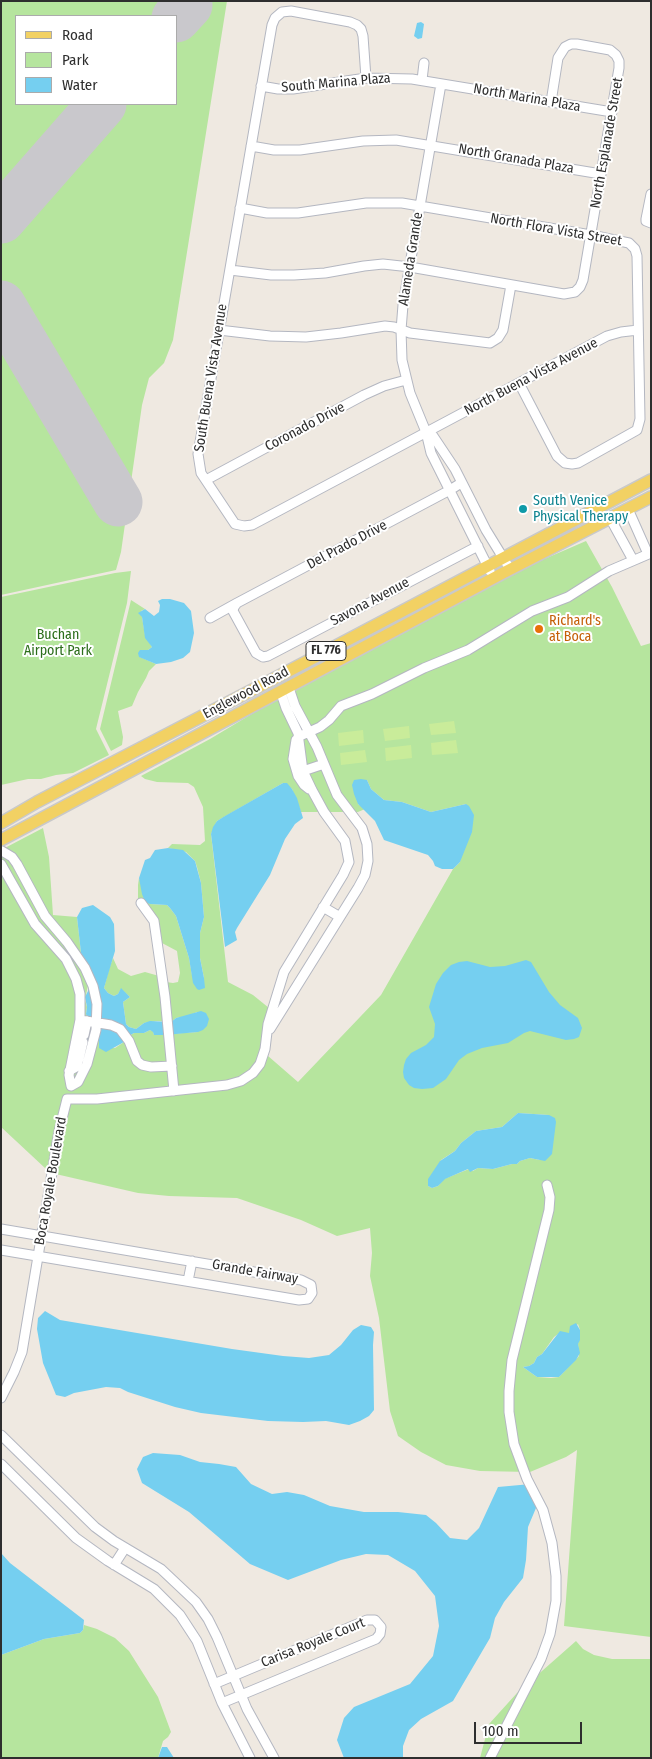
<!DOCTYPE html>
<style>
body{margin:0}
#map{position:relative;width:652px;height:1759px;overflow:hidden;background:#efe9e1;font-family:"Fira Sans Condensed",sans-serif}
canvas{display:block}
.frame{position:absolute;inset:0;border:2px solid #2e2e2e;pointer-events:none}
.legend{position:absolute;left:15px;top:15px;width:162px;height:90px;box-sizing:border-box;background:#fff;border:1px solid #ababab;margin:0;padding:6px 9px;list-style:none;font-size:15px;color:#2e2e2e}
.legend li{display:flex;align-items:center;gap:10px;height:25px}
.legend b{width:25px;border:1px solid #ababab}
.scale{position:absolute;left:474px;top:1722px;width:108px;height:22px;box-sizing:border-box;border:2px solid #2e2e2e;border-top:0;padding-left:6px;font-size:15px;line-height:18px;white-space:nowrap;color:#2e2e2e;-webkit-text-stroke:4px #fff;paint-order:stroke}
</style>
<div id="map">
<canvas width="652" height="1759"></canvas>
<div class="frame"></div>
<ul class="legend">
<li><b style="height:6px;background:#f2d163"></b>Road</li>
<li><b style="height:14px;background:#b6e59e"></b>Park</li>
<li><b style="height:14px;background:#75cff0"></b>Water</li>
</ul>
<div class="scale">100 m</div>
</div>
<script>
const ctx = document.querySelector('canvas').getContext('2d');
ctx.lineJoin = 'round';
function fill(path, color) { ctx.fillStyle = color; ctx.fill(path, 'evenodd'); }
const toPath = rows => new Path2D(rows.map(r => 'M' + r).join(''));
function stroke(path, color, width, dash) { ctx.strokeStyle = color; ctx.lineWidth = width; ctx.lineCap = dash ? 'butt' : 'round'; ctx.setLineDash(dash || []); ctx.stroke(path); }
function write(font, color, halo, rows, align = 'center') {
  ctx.font = font + ' "Fira Sans Condensed",sans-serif'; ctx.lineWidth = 4; ctx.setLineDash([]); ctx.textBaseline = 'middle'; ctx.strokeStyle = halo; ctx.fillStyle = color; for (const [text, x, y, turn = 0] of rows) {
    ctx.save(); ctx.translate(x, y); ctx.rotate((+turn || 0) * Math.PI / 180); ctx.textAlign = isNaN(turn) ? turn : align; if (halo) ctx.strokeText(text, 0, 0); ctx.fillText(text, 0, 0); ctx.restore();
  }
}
const green = toPath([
 [1,1,227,1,173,340,164,363,149,378,142,405,121,552,116,570,1,595],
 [16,16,176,16,176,104,16,104],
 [586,541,612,587,641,646,651,643,651,1637,564,1626,577,1450,566,1457,530,1472,480,1471,446,1465,421,1452,398,1436,390,1411,379,1318,370,1276,372,1253,370,1228,337,1236,301,1220,237,1198,169,1196,138,1193,47,1172,45,1168,1,1127,1,850,43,828,49,857,53,915,77,917,82,962,88,985,85,1000,87,1007,86,1014,94,1020,89,1042,99,1040,100,1048,115,1048,124,1042,125,1038,134,1033,144,1033,150,1030,153,1031,154,1035,198,1032,197,1012,188,1016,176,1018,171,1022,157,1021,144,1023,136,1029,129,1027,126,1024,123,1002,130,997,121,989,118,994,114,996,108,993,104,988,109,969,113,958,118,969,131,976,145,972,159,976,166,982,173,983,178,982,180,973,177,951,162,943,138,901,138,885,139,878,150,904,167,905,170,908,176,916,189,958,192,975,194,980,204,978,200,958,200,933,204,917,201,883,197,867,195,861,186,852,168,848,172,844,200,845,205,841,203,807,194,787,188,783,157,782,145,779,141,776,210,739,285,694,505,576],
 [367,780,371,789,384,800,402,802,431,812,466,804,460,862,453,869,381,995,298,1082,260,1049,264,1022,269,1008,253,995,228,982,211,834,217,821,283,783,292,789,301,812,358,812,365,809,358,804],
 [518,1113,549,1115,540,1160,530,1158,520,1161,517,1164,512,1164,493,1169,478,1168,473,1171,469,1169,444,1179,438,1186,432,1188,428,1186,441,1160,455,1151,461,1143,476,1131,502,1127],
 [578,1324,580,1330,578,1344,579,1356,559,1377,551,1378,537,1377,523,1367,529,1366,534,1363,537,1357,542,1354,554,1337,558,1334,569,1333],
 [131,571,127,603,96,729,109,755,73,773,56,775,41,779,28,779,1,785,1,597,115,573],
 [131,600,145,609,141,611,145,635,152,647,148,650,144,650,140,657,156,664,149,671,146,678,138,692,132,706,118,711,123,737,122,745,111,751,100,729],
 [84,1625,97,1629,115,1638,129,1651,158,1697,171,1732,168,1737,163,1741,158,1758,1,1758,1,1655,44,1639,80,1633,83,1630],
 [576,1641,583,1649,594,1655,612,1659,651,1659,651,1758,480,1758,489,1724,517,1693]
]);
const pitch = toPath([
 [454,721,456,733,431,735,429,724],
 [409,726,410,738,385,741,383,729],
 [363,730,364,743,339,746,338,733],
 [456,740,458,753,432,755,431,743],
 [411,745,412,758,386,761,385,748],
 [365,750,367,762,341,765,340,753]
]);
const water = toPath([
 [421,22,424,24,422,38,418,39,414,36,417,23],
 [162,599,170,599,184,603,191,611,194,633,190,652,183,658,171,662,156,664,139,657,138,653,140,650,148,650,152,647,145,638,142,617,138,613,145,609,154,616,159,612,160,605,158,601],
 [361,779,367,780,371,789,384,800,402,802,431,812,466,804,469,806,474,815,472,832,460,862,453,869,442,869,435,866,433,861,428,855,384,840,375,821,358,804,354,794,352,785,354,780],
 [283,783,287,783,292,789,297,798,303,818,295,824,285,839,270,875,237,928,235,932,237,940,225,947,211,834,213,827,217,821,225,816],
 [168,848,183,850,195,861,201,883,204,917,200,933,200,958,204,978,205,988,199,990,197,989,193,983,189,958,176,916,170,908,167,905,150,904,145,902,142,894,139,878,145,860,150,858,155,850],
 [93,905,110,917,114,924,115,951,104,988,108,993,114,996,118,994,121,988,130,997,123,1002,126,1024,129,1027,136,1029,144,1023,150,1021,171,1022,176,1018,201,1011,206,1013,209,1019,207,1026,203,1030,198,1032,165,1035,154,1035,153,1032,150,1030,144,1033,134,1033,125,1038,124,1042,106,1052,99,1048,99,1041,89,1042,86,1041,87,1037,90,1036,93,1028,86,1014,87,1007,85,997,88,991,88,985,82,962,77,917,82,908],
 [526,960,531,962,549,992,560,1005,578,1018,582,1028,579,1037,574,1039,566,1040,530,1031,524,1033,508,1043,482,1048,467,1054,459,1060,446,1079,433,1088,422,1089,414,1088,409,1085,404,1078,403,1072,404,1065,406,1059,411,1053,426,1045,434,1037,435,1024,429,1007,436,984,443,973,451,965,459,962,467,961,490,967,505,966],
 [518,1113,549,1115,555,1118,556,1122,552,1154,545,1161,530,1158,520,1161,517,1164,512,1164,493,1169,478,1168,470,1172,468,1169,445,1179,438,1186,432,1188,428,1186,428,1179,440,1161,455,1151,461,1143,476,1131,502,1127],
 [45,1311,60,1320,232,1349,283,1356,309,1358,329,1355,341,1345,353,1330,361,1325,371,1327,374,1332,373,1345,374,1410,369,1416,360,1421,349,1425,326,1421,303,1422,268,1421,201,1413,175,1407,128,1392,120,1388,106,1387,74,1393,65,1397,56,1395,43,1363,37,1329,38,1318],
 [576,1323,580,1330,580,1340,578,1344,580,1353,576,1360,559,1377,537,1377,523,1367,529,1366,534,1363,537,1357,542,1354,560,1331,569,1333,570,1326],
 [153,1453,180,1455,200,1462,219,1464,236,1467,251,1484,272,1494,287,1492,304,1495,330,1506,364,1512,398,1512,426,1515,436,1523,450,1538,467,1540,479,1528,498,1487,531,1484,536,1491,536,1508,528,1527,526,1560,523,1578,504,1602,495,1618,490,1638,453,1701,421,1719,409,1730,403,1746,403,1758,344,1758,337,1740,344,1718,354,1707,410,1684,433,1656,439,1626,435,1596,415,1571,388,1555,366,1554,341,1560,288,1580,250,1564,189,1512,142,1483,137,1469,143,1457],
 [1,1553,10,1563,84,1620,83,1630,80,1633,44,1639,1,1655],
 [162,1747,167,1747,174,1758,158,1758]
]);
const runway = toPath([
 [176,18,188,5],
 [1,219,102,104],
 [1,305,118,502]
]);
const minor = toPath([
 [366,78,363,36,361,29,357,25,350,22,291,11,282,12,275,18,272,25,198,454,201,473,235,524,244,526,252,525,607,336,621,332,638,330],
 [422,80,424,63],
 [441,84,403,305,401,330,402,360,410,393,426,432,431,453,490,571],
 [261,86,278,89,293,89,366,78,412,79,612,112],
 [251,146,274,150,300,150,363,141,396,140,601,174],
 [651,194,646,219,646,221,651,223],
 [240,208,267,213,298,213,366,203,402,203,591,235,629,243,635,249,637,256,640,419,637,430,578,463,572,464,565,463,557,456,519,383],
 [230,270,271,275,294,275,325,273,364,266,383,264,410,267,564,294,575,292,580,287,583,280,619,68,619,61,616,55,610,50,577,44,571,44,565,47,558,58,551,102],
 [219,330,270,336,306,337,341,333,385,326,394,327,410,333,490,343,498,338,503,330,511,285],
 [426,432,433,436,455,469,486,530,510,569],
 [206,480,364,395,384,386,406,380],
 [461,483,450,490,237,603,234,607,233,611,256,653,263,657,268,656,478,546],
 [628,509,648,554],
 [610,518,633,560],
 [210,618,237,603],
 [298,737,320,727,329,720,341,706,372,694,424,668,468,650,532,611,568,597,609,571,651,553],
 [296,740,293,759,298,776,304,785,309,789],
 [303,771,324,764],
 [1,864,35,924,66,959,76,979,80,994,80,1020,69,1075,71,1086,78,1082,87,1064,96,1030,97,1004,93,986,85,968,67,942,45,916,17,864,12,857,2,851],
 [141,903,154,921,165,997,174,1091],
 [323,907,340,917],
 [80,1020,111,1025,120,1029,129,1041,137,1061,142,1065,151,1067,172,1066],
 [270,1029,358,888,365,875,368,861,367,844,362,828,337,795,317,747,295,706,289,688],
 [84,1035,87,1021],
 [69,1071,76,1067,79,1059,83,1042],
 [1,1229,301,1280,311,1285,312,1293,308,1299,299,1300,1,1250],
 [188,1281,192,1261],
 [1,1398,14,1372,22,1352,59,1131,67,1099,97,1099,227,1085,241,1081,253,1073,260,1064,265,1049,268,1024,284,972,343,875,349,862,345,841,324,812,312,790,303,771,298,733,286,708,281,693],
 [1,1435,95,1527,114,1541,161,1569,196,1602,208,1619,217,1637,247,1709,274,1758],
 [1,1464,76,1538,108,1561,154,1589,180,1615,197,1641,222,1703,250,1758],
 [114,1565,125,1548],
 [214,1684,367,1620,375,1620,381,1627,380,1634,376,1639,222,1703],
 [490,1758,541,1659,550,1634,556,1601,556,1576,552,1543,543,1510,527,1479,514,1444,509,1412,509,1391,512,1360,549,1210,550,1197,547,1185]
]);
const major = toPath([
 [1,823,37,802,264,684,651,480],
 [1,840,503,573,651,497]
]);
const markers = [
 [523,509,5,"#0f9aa8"],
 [539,629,5,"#e8710a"]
];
const shields = [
 [326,651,40]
];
const shieldNames = [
 ["FL 776",326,651]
];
const streetNames = [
 ["South Marina Plaza",336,83,-5],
 ["North Marina Plaza",527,98,10],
 ["North Esplanade Street",607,143,-80],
 ["North Granada Plaza",516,159,10],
 ["North Flora Vista Street",556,230,10],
 ["Alameda Grande",411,259,-81],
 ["North Buena Vista Avenue",531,377,-28],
 ["South Buena Vista Avenue",211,378,-81],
 ["Coronado Drive",305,427,-28],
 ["Del Prado Drive",347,545,-28],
 ["Savona Avenue",370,602,-28],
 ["Englewood Road",246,693,-28],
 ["Boca Royale Boulevard",51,1181,-80],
 ["Grande Fairway",255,1272,10],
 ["Carisa Royale Court",313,1643,-22]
];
const cultureNames = [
 ["South Venice",533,501],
 ["Physical Therapy",533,517]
];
const foodNames = [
 ["Richard's",549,621],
 ["at Boca",549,637]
];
const parkNames = [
 ["Buchan",58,635],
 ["Airport Park",58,651]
];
fill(green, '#b6e59e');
fill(pitch, '#c9ec9a');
fill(water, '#75cff0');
stroke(runway, '#c9c8cc', 49);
stroke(minor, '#b4b7c1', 11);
stroke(major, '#c9c9c9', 14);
stroke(minor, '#fff', 9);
stroke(major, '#f2d163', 11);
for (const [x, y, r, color] of markers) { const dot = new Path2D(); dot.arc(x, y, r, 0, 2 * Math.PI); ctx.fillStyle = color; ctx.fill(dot); stroke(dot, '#fff', 2); }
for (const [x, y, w] of shields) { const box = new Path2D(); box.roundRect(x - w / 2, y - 9.5, w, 19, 4); ctx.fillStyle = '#fff'; ctx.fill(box); stroke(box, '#2e2e2e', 1); }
write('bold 12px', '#2e2e2e', null, shieldNames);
write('14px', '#2e2e2e', '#fff', streetNames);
write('14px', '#0d838f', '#fff', cultureNames, 'left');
write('14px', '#c56008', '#fff', foodNames, 'left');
write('14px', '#2c6e1b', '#fff', parkNames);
</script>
